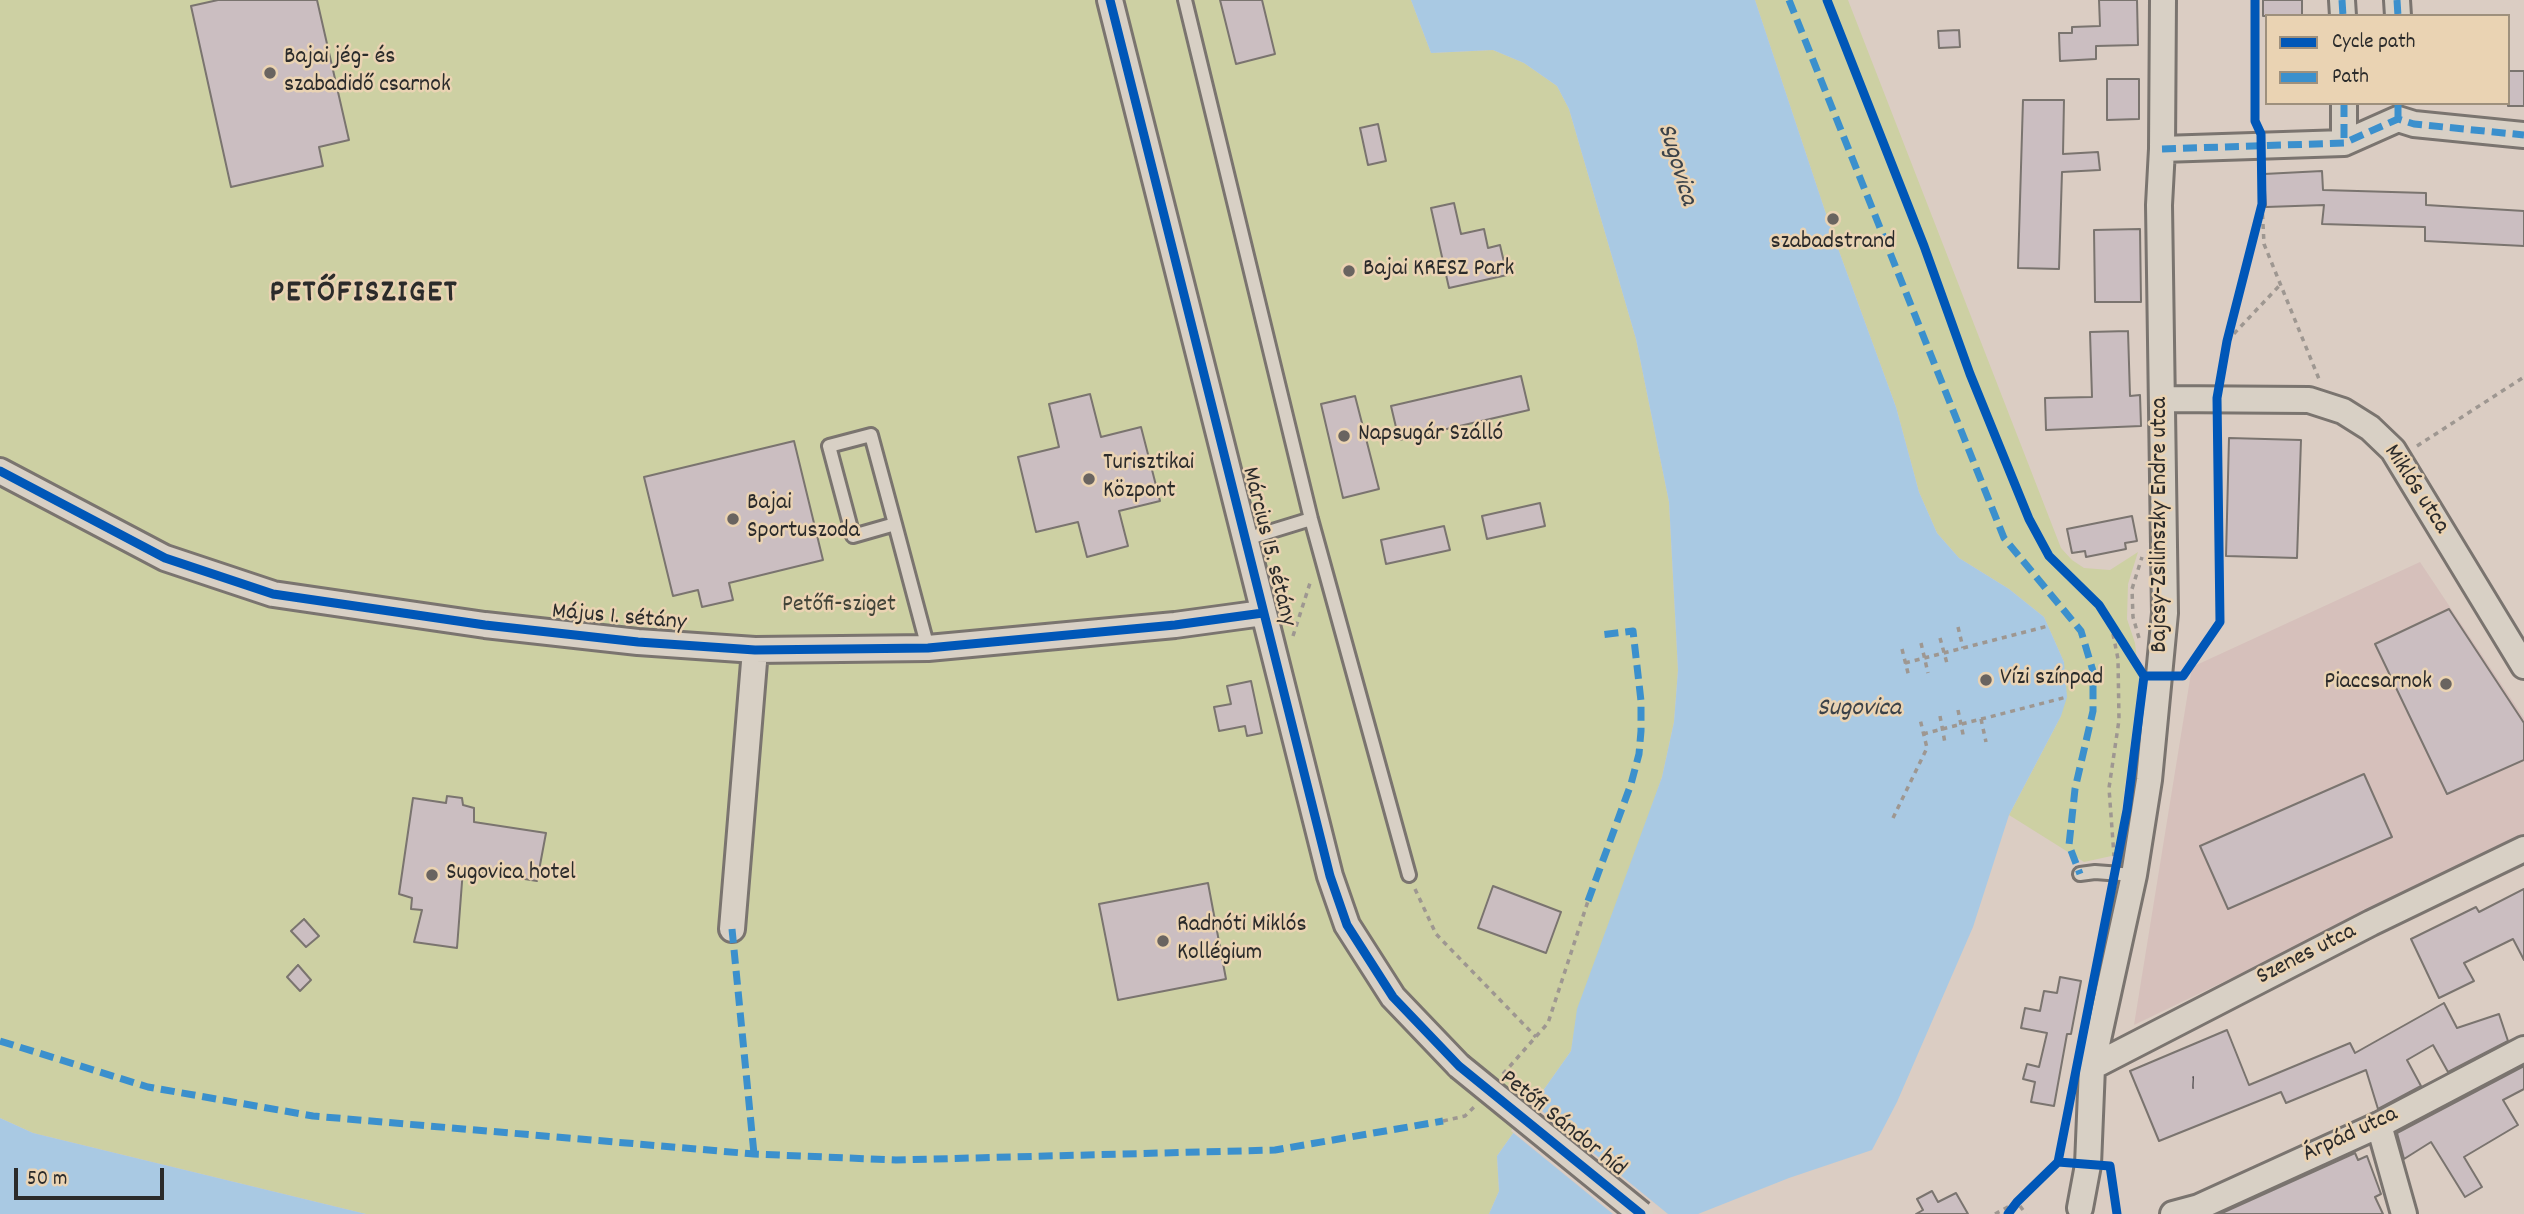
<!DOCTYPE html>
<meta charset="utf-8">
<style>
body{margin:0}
#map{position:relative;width:2524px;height:1214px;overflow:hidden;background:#dbcdc3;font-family:Dekko,sans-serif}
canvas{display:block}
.legend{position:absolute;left:2265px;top:14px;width:245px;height:91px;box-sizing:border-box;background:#ead3b3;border:2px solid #9e907d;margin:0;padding:9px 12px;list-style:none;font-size:21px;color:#2b2b2b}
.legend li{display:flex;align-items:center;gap:14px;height:35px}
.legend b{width:35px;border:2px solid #9e907d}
.scale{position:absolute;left:14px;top:1168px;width:150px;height:32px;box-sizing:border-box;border:4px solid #2b2b2b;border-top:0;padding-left:9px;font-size:21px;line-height:24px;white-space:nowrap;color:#2b2b2b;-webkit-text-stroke:5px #ead3b3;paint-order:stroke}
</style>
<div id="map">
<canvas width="2524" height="1214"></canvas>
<ul class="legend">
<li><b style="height:9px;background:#0057b8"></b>Cycle path</li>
<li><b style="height:9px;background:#3b90cd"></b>Path</li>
</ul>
<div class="scale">50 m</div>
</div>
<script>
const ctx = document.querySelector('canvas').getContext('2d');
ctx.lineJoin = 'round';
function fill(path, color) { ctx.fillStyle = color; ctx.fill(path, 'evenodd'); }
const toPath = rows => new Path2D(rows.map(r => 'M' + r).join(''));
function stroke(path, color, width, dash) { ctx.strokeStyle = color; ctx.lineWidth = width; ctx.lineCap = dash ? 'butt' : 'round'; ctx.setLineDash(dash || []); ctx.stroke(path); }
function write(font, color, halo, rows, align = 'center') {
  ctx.font = font + ' Dekko,sans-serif'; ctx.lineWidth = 5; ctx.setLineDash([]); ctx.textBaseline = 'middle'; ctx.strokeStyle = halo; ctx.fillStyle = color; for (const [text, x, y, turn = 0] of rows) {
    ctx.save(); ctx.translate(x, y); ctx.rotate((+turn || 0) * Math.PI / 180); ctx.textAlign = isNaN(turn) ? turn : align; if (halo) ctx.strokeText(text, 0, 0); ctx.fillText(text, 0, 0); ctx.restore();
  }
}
const built = toPath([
 [2420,562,2524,718,2524,837,2134,1025,2192,667]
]);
const green = toPath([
 [0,0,1411,0,1431,53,1493,50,1524,63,1557,86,1569,109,1636,339,1669,502,1678,670,1674,722,1662,777,1573,1038,1571,1051,1497,1156,1499,1191,1489,1214,366,1214,33,1133,0,1118],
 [1755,0,1848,0,2061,548,2072,560,2084,568,2110,570,2138,552,2128,584,2127,619,2135,643,2139,679,2116,855,2084,862,2009,815,2061,716,2064,662,2044,617,2009,589,1959,558,1937,533,1919,492,1896,407,1832,232]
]);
const water = toPath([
 [1411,0,1755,0,1832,232,1896,407,1919,492,1937,533,1959,558,2009,589,2044,617,2064,662,2067,697,2061,716,2009,815,1973,927,1897,1102,1872,1150,1789,1178,1698,1214,1489,1214,1499,1191,1497,1156,1571,1051,1577,1009,1662,777,1674,722,1678,670,1669,502,1636,339,1569,109,1557,86,1524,63,1493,50,1431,53],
 [0,1118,33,1133,366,1214,0,1214]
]);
const pier = toPath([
 [1531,1102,1668,1214,1613,1214,1511,1131]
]);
const building = toPath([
 [218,0,317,0,349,140,319,147,323,166,231,187,191,6,218,0],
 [1220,0,1262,0,1275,54,1236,64,1220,0],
 [2099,0,2137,0,2138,45,2096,46,2096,59,2060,61,2059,33,2072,33,2072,27,2100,26,2099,0],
 [2263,0,2302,0,2302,16,2263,16,2263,0],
 [1959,30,1960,47,1939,48,1938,31,1959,30],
 [2508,71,2524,71,2524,106,2508,106,2508,71],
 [2107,79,2139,79,2139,119,2107,120,2107,79],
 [2023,100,2064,100,2063,154,2098,152,2100,170,2062,172,2059,269,2018,268,2023,100],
 [1378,124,1386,161,1368,165,1360,128,1378,124],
 [2322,171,2323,190,2426,193,2426,205,2524,211,2524,246,2425,241,2425,227,2322,224,2324,205,2266,207,2264,174,2322,171],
 [1454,203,1461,234,1484,229,1488,248,1500,245,1507,275,1449,288,1431,208,1454,203],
 [2140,229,2141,302,2095,302,2094,230,2140,229],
 [2128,331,2130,396,2140,395,2141,426,2046,430,2045,398,2092,397,2090,332,2128,331],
 [1521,376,1529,410,1399,440,1391,406,1521,376],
 [1090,394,1101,437,1141,427,1160,501,1119,511,1128,546,1087,557,1078,522,1036,532,1018,457,1059,447,1049,404,1090,394],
 [1355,396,1379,489,1343,498,1321,404,1355,396],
 [2229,438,2301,440,2297,558,2226,556,2229,438],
 [794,441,823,560,729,583,733,600,702,607,698,590,673,596,644,477,794,441],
 [1540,503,1545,526,1487,539,1482,516,1540,503],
 [2132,516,2137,541,2125,543,2126,549,2086,557,2085,551,2072,553,2067,529,2132,516],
 [1444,526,1450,550,1386,564,1381,540,1444,526],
 [2449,609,2524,723,2524,760,2447,794,2375,644,2449,609],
 [1251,681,1262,733,1247,736,1245,726,1219,731,1214,707,1231,704,1227,686,1251,681],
 [2364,774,2392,837,2228,909,2200,846,2364,774],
 [447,796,462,798,463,805,474,808,474,822,546,833,537,881,463,869,457,948,414,942,422,910,411,909,412,898,399,894,413,798,446,803,447,796],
 [1208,883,1226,979,1118,1000,1099,904,1208,883],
 [1493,886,1561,912,1546,953,1478,928,1493,886],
 [2524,889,2524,960,2513,939,2464,963,2474,981,2439,998,2411,939,2476,907,2479,912,2524,889],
 [304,919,319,936,306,947,291,931,304,919],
 [298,965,311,980,300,991,287,977,298,965],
 [2060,977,2081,981,2071,1034,2067,1034,2054,1106,2031,1102,2035,1082,2023,1079,2027,1064,2039,1067,2047,1033,2021,1028,2025,1008,2040,1011,2044,991,2057,993,2060,977],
 [2444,1003,2457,1028,2499,1014,2508,1041,2448,1072,2433,1045,2407,1060,2421,1086,2378,1109,2366,1070,2286,1103,2281,1092,2159,1141,2130,1071,2227,1030,2249,1085,2350,1043,2355,1053,2444,1003],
 [2524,1066,2524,1089,2503,1100,2518,1125,2464,1157,2482,1187,2465,1197,2431,1142,2404,1159,2397,1133,2524,1066],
 [2355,1153,2358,1160,2367,1156,2381,1194,2375,1197,2383,1214,2220,1214,2355,1153],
 [1932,1191,1938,1202,1956,1193,1968,1214,1916,1214,1923,1210,1917,1199,1932,1191]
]);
const path = toPath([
 [2262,204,2264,244,2319,379],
 [2227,341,2280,285],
 [2417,446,2524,377],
 [2111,624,2118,659,2119,720,2109,788,2114,856],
 [1958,627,1963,648],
 [1293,636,1311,580],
 [1940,638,1948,667],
 [2139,638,2133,617,2132,589,2142,557],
 [1921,643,1928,673],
 [1902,649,1909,677],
 [1905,663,2048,626],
 [1958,710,1964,739],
 [1940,716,1945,743],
 [1981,719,1986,742],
 [1923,734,2067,697],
 [1893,818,1927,748,1920,719],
 [1415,889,1436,934,1536,1037],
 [1503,1074,1548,1023,1588,901],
 [1443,1121,1465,1116,1475,1106],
 [1995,1214,2017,1202,2026,1214]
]);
const service = toPath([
 [1185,0,1311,519,1409,875],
 [895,524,871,435,829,446,853,536,895,524,928,648],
 [1246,539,1311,519],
 [2080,874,2095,872,2134,875]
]);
const minor = toPath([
 [1110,0,1330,876,1347,925,1393,997,1459,1066],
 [2342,0,2343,16],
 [2397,0,2398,16],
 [2344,103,2344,143],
 [2162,149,2344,143,2398,119,2414,124,2524,135],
 [2163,399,2309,400,2343,411,2370,428,2393,450,2524,666],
 [0,471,165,558,273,594,485,625,638,642,755,650,928,648,1175,625,1263,613],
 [732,929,755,650],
 [2092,1067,2371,923,2524,849],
 [2379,1125,2404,1214],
 [2080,1208,2088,1165,2092,1067,2134,875,2149,780,2165,613,2159,205,2162,149,2163,0],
 [2173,1214,2199,1207,2379,1125,2524,1049]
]);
const minorBridge = toPath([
 [1459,1066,1641,1214]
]);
const quiet = toPath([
 [1789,0,2004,538,2081,631,2093,671,2093,711,2075,789,2069,845,2080,874],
 [2342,0,2343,16],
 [2397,0,2398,16],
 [2344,103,2344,143],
 [2398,103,2398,119],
 [2162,149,2344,143,2398,119,2414,124,2524,135],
 [1588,901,1631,784,1639,754,1641,731,1641,701,1633,631,1600,635],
 [732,929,754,1154],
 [0,1041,148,1087,313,1116,754,1154,896,1160,1275,1150,1443,1121]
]);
const cycleway = toPath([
 [1110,0,1330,876,1347,925,1393,997,1459,1066,1641,1214],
 [1827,0,1924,246,1970,374,2029,519,2049,556,2099,605,2144,676,2127,810,2058,1162,2017,1202,2008,1214],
 [0,471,165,558,273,594,485,625,638,642,755,650,928,648,1175,625,1263,613],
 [2144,676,2183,676,2220,622,2217,398,2227,341,2262,204,2261,134,2255,121,2255,0],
 [2058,1162,2110,1166,2117,1214]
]);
const markers = [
 [270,73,7,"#696460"],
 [1833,219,7,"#696460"],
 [1349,271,7,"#696460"],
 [1344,436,7,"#696460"],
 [1089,479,7,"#696460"],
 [733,519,7,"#696460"],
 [1986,680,7,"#696460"],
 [2446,684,7,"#696460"],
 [432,875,7,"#696460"],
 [1163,941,7,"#696460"]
];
const numberNames = [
 ["1",2193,1086]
];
const poiNames = [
 ["Bajai jég- és",284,59],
 ["szabadidő csarnok",284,87],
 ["szabadstrand",1833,244,"center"],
 ["Bajai KRESZ Park",1363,271],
 ["Napsugár Szálló",1358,436],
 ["Turisztikai",1103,465],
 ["Központ",1103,493],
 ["Bajai",747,505],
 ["Sportuszoda",747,533],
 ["Vízi színpad",2000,680],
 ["Piaccsarnok",2432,684,"right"],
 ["Sugovica hotel",446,875],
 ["Radnóti Miklós",1177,927],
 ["Kollégium",1177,955]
];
const streetNames = [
 ["Miklós utca",2415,490,57],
 ["Bajcsy-Zsilinszky Endre utca",2162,525,-90],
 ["Március 15. sétány",1267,547,76],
 ["Május 1. sétány",619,619,5],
 ["Szenes utca",2307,956,-27],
 ["Petőfi Sándor híd",1562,1125,39],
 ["Árpád utca",2351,1136,-25]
];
const parkNames = [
 ["Petőfi-sziget",839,607]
];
const waterNames = [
 ["Sugovica",1675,165,73],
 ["Sugovica",1859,710]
];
const districtNames = [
 ["PETŐFISZIGET",364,296]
];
fill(built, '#d6c0bb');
fill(green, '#cdd0a3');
fill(water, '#a9c9e3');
fill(pier, '#dbcdc3');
fill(building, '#cbbec1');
stroke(building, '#7a746f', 2);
stroke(service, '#7a746f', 18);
stroke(minor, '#7a746f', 30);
stroke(path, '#9e9791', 3.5, [5, 5]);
stroke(service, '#d8d0c5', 12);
stroke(minor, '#d8d0c5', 24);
stroke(minorBridge, '#7a746f', 30, []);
stroke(minorBridge, '#d8d0c5', 24);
stroke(quiet, '#3b90cd', 7, [14, 7]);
stroke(cycleway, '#0057b8', 9);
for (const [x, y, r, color] of markers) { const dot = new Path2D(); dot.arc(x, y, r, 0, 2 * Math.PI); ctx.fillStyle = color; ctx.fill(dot); stroke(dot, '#ead3b3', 2.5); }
write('21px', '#545051', null, numberNames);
write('24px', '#2b2b2b', '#ead3b3', poiNames, 'left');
write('24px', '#2b2b2b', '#ead3b3', streetNames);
write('24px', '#424439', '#ead3b3', parkNames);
write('italic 26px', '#3b4249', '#ead3b3', waterNames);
ctx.letterSpacing = '2px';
write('bold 32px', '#2b2b2b', '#ead3b3', districtNames);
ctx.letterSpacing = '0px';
</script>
